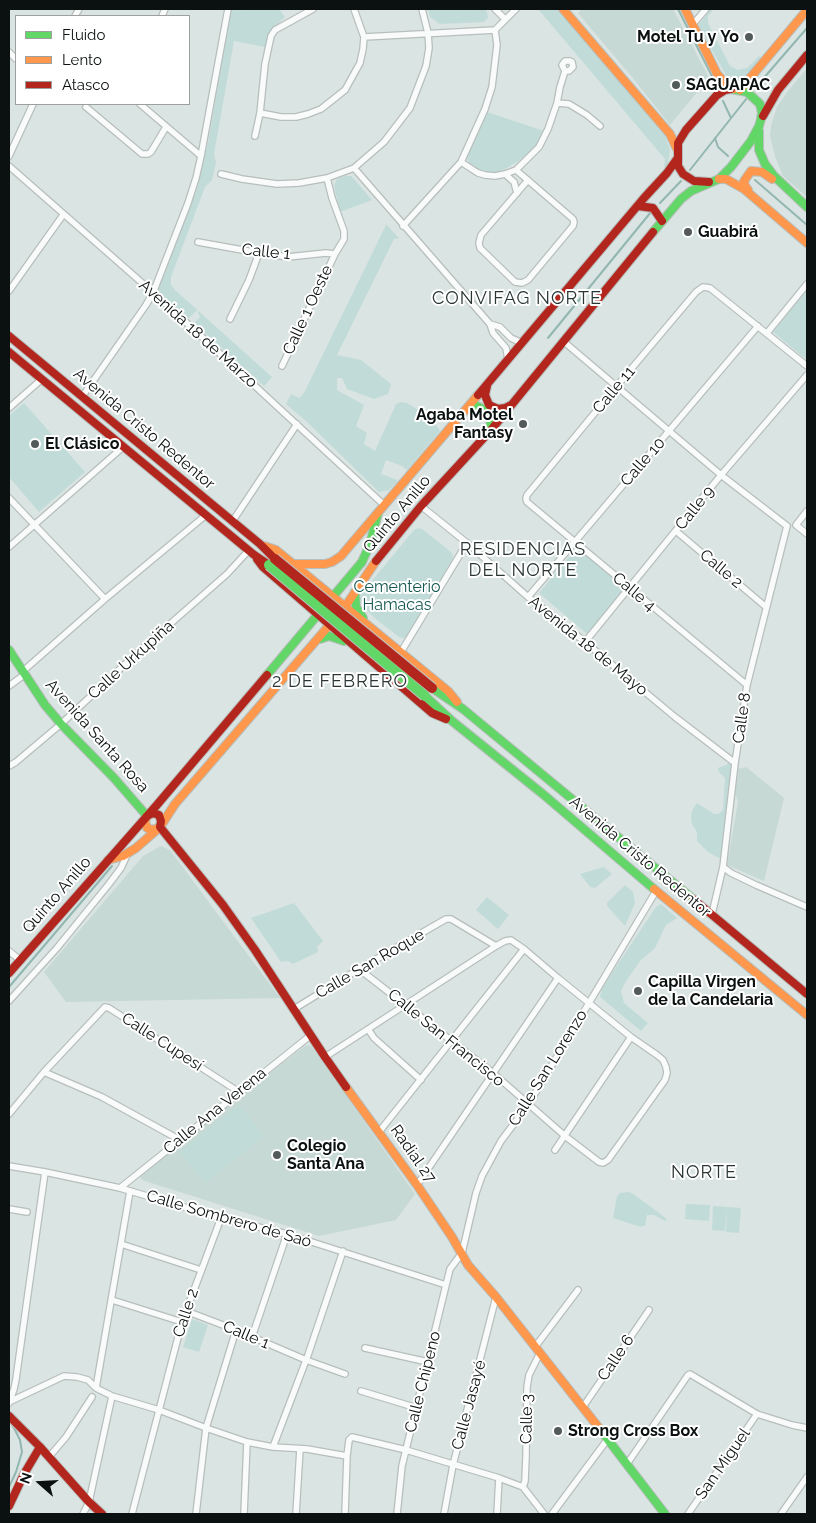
<!DOCTYPE html>
<meta charset="utf-8">
<style>
body{margin:0}
#map{position:relative;width:816px;height:1523px;overflow:hidden;background:#dae4e2;font-family:Raleway,sans-serif}
canvas{display:block}
.frame{position:absolute;inset:0;border:10px solid #0b1110;pointer-events:none}
.legend{position:absolute;left:15px;top:15px;width:175px;height:90px;box-sizing:border-box;background:#fff;border:1px solid #9da09f;margin:0;padding:6px 9px;list-style:none;font-size:15px;color:#0b1110}
.legend li{display:flex;align-items:center;gap:10px;height:25px}
.legend b{width:25px;border:1px solid #9da09f}
.north{position:absolute;left:15px;top:1458px;width:50px;height:50px;-webkit-text-stroke:4px #fff;paint-order:stroke;rotate:289deg;font-size:14px;font-weight:700;line-height:20px;text-align:center;color:#0b1110}
.north::after{content:'';display:block;margin:auto;width:18px;height:22px;background:#0b1110;clip-path:polygon(50% 0,100% 100%,50% 72%,0 100%)}
</style>
<div id="map">
<canvas width="816" height="1523"></canvas>
<div class="frame"></div>
<ul class="legend">
<li><b style="height:6px;background:#63d668"></b>Fluido</li>
<li><b style="height:6px;background:#ff974d"></b>Lento</li>
<li><b style="height:6px;background:#b3261e"></b>Atasco</li>
</ul>
<div class="north">N</div>
</div>
<script>
const ctx = document.querySelector('canvas').getContext('2d');
ctx.lineJoin = 'round';
function fill(path, color) { ctx.fillStyle = color; ctx.fill(path, 'evenodd'); }
const toPath = rows => new Path2D(rows.map(r => 'M' + r).join(''));
function stroke(path, color, width, dash) { ctx.strokeStyle = color; ctx.lineWidth = width; ctx.lineCap = dash ? 'butt' : 'round'; ctx.setLineDash(dash || []); ctx.stroke(path); }
function write(font, color, halo, rows, align = 'center') {
  ctx.font = font + ' Raleway,sans-serif'; ctx.lineWidth = 4; ctx.setLineDash([]); ctx.textBaseline = 'middle'; ctx.strokeStyle = halo; ctx.fillStyle = color; for (const [text, x, y, turn = 0] of rows) {
    ctx.save(); ctx.translate(x, y); ctx.rotate((+turn || 0) * Math.PI / 180); ctx.textAlign = isNaN(turn) ? turn : align; if (halo) ctx.strokeText(text, 0, 0); ctx.fillText(text, 0, 0); ctx.restore();
  }
}
const built = toPath([
 [582,9,673,9,709,78,670,125,632,77,578,13],
 [807,68,807,197,783,176,775,156,770,136,771,126,777,107,788,91],
 [746,767,784,798,764,881,727,865,738,802,735,792,738,769],
 [161,846,170,850,280,998,66,1002,44,972,143,856],
 [306,1045,311,1046,415,1194,396,1220,319,1236,142,1180,140,1177,142,1173]
]);
const green = toPath([
 [231,9,239,9,239,11,243,9,279,9,285,17,271,30,265,47,234,41,214,154,216,162,212,180,205,187,171,277,171,285,175,290,272,377,264,386,194,323,200,317,197,310,188,319,157,290,197,189,208,143],
 [428,9,485,9,487,12,488,18,484,22,440,24,430,17],
 [538,9,558,9,665,136,670,149,668,163,666,168,664,167,665,159],
 [711,9,714,9,708,16,708,23,730,66,738,70,747,68,759,56,761,58,745,77,739,80,728,79,700,28,699,24],
 [487,112,544,131,539,142,530,152,517,162,498,173,478,171,469,163,467,158,468,151,476,138],
 [345,176,351,176,354,179,372,200,340,212,334,186,337,179],
 [384,222,399,238,394,239,337,355,361,360,391,384,388,394,374,399,347,389,342,378,337,378,337,390,364,405,356,426,367,433,364,444,375,451,396,404,401,402,407,403,432,418,440,431,407,470,402,466,386,460,381,474,397,480,397,482,389,490,379,492,306,421,286,404,291,394,299,398,304,393,386,225],
 [807,290,807,360,773,332],
 [24,403,85,472,39,512,9,477,9,416],
 [418,528,422,529,446,548,452,553,453,558,407,637,403,638,399,637,377,620,363,607,360,599,361,594,414,530],
 [578,546,624,585,622,593,587,634,539,593],
 [729,762,733,768,722,857,719,858,708,852,697,841,697,832,692,824,691,818,692,811,697,803,714,814,719,814,723,810,725,778,719,772,718,768,726,765],
 [604,867,612,874,595,888,590,887,580,874],
 [625,885,633,892,635,903,625,926,607,906,607,903],
 [487,897,509,915,498,929,476,910],
 [294,903,323,941,317,947,318,952,293,964,288,961,281,962,251,918],
 [661,904,677,918,666,925,655,948,640,961,625,983,621,991,624,1003,648,1023,641,1031,600,997,602,988,656,907],
 [239,1105,264,1136,205,1183,180,1152],
 [628,1192,632,1193,667,1219,665,1221,654,1215,647,1215,645,1226,642,1226,641,1227,613,1218,617,1196,620,1193],
 [686,1204,710,1205,709,1221,685,1219],
 [713,1206,727,1207,725,1231,712,1230],
 [727,1207,741,1208,739,1233,726,1232],
 [192,1319,208,1325,199,1352,183,1347]
]);
const stream = toPath([
 [678,9,715,82],
 [756,87,807,28],
 [723,101,731,118],
 [715,138,718,147,728,156],
 [690,170,747,98],
 [755,180,807,225],
 [660,203,681,181],
 [548,338,651,212],
 [9,987,112,866],
 [9,1487,16,1472,22,1452,20,1440,11,1422]
]);
const street = toPath([
 [495,9,505,19],
 [75,16,79,9],
 [162,16,165,9],
 [693,24,706,9],
 [364,37,495,30,516,9],
 [9,52,16,59],
 [557,103,569,104,587,115,600,126],
 [140,104,201,156],
 [86,107,142,154,148,154,151,152,166,127],
 [260,113,281,117,296,117,308,114,321,109,345,90,360,63,363,49,364,37,354,9],
 [255,136,260,113,265,64,271,36,275,30,313,9],
 [9,156,33,104],
 [461,162,478,173,485,175,495,176,505,174,516,170,539,147,548,129,557,103,560,87,565,71,562,65,565,61,570,61,572,62,573,67,569,71,565,71],
 [9,166,165,303,384,505],
 [354,168,490,324,493,333,506,348,508,359],
 [516,170,573,219,574,222,573,226,528,280,522,283,515,282,480,248,479,243,481,235,528,180],
 [221,174,242,179,277,184,299,183,327,178,354,168,384,142,410,108,426,66,429,48,428,33,422,9],
 [505,174,514,182,517,193],
 [403,226,461,162,485,109,492,87,497,45,495,30],
 [198,242,259,253,288,257,326,253,335,254],
 [9,291,63,215],
 [230,319,249,280,259,253],
 [490,324,500,327,511,338,522,343],
 [767,333,807,284],
 [563,341,721,475,787,526],
 [282,366,335,254,344,239,344,231,332,198,327,178],
 [82,397,146,305,153,293,188,203,196,178,201,156,228,9],
 [9,408,42,379],
 [9,498,105,599],
 [421,506,467,543,528,597,585,642,675,717,735,763],
 [232,522,297,424],
 [796,525,807,511],
 [796,525,807,534],
 [676,531,766,607],
 [9,547,123,447],
 [528,597,758,326],
 [585,642,721,475,807,375],
 [401,652,467,543],
 [22,672,105,599,206,515],
 [747,685,527,502,526,499,527,495,616,387,696,292,703,287,710,288,807,366],
 [9,686,24,675],
 [9,766,16,762,61,724,137,653,227,574,249,550],
 [723,867,731,873,756,885,807,907],
 [712,914,723,867,735,763,747,685,787,526],
 [9,951,20,960],
 [9,1001,57,948,109,884,121,868,128,853],
 [294,1009,359,969,446,919,451,919,496,946,505,941,511,940,524,949,558,978,631,1037,657,1055,663,1060,666,1067,667,1073,665,1080,608,1160,603,1163,599,1162,565,1136,493,1073,359,969],
 [368,1029,374,1038,421,1080],
 [325,1057,496,946],
 [44,1072,102,1097,180,1140],
 [9,1114,44,1072,105,1007,109,1008,239,1092],
 [379,1132,524,949],
 [555,1150,631,1037],
 [9,1166,45,1172,120,1188,221,1218,287,1234,446,1285],
 [417,1185,558,978],
 [120,1188,311,1035],
 [9,1209,27,1212],
 [121,1244,201,1270],
 [112,1300,182,1322],
 [186,1311,236,1330,306,1360,345,1374],
 [252,1337,287,1234],
 [535,1347,578,1290],
 [365,1348,428,1362],
 [96,1388,130,1191],
 [361,1391,417,1408],
 [9,1402,64,1376,77,1377,88,1380,96,1388,112,1396,159,1410,206,1428,247,1442,273,1447,307,1449,347,1456],
 [9,1403,14,1389,16,1379,45,1172],
 [583,1407,649,1310],
 [273,1447,308,1355,343,1251],
 [49,1457,66,1437,92,1397],
 [627,1464,688,1375,690,1374,757,1414,792,1425,807,1428],
 [523,1487,525,1481,526,1457,527,1387,529,1375,540,1353],
 [83,1514,89,1502,112,1396],
 [132,1514,182,1322,221,1218],
 [196,1514,206,1428,236,1330],
 [244,1514,247,1442],
 [296,1514,300,1449],
 [345,1514,347,1456,349,1440,352,1437,406,1450,499,1478,523,1487,544,1514],
 [397,1514,402,1466,446,1285,450,1269,462,1253,476,1193,482,1176,501,1141,528,1105,656,891],
 [444,1514,453,1465,496,1297],
 [497,1514,499,1478],
 [552,1514,607,1440],
 [688,1514,757,1414],
 [781,1514,807,1477]
]);
const fast = toPath([
 [759,131,759,150,765,164,774,176,807,207],
 [653,232,681,199,691,191,719,179,731,167,751,141,759,126,761,119,762,113,760,104,747,92,731,89],
 [468,409,477,406,487,411,490,416,491,430],
 [355,592,356,607,363,618],
 [320,639,329,636,344,641],
 [9,650,45,705,61,724,114,778,147,816],
 [267,675,362,562,370,544,378,513],
 [432,688,463,709,693,899],
 [425,696,452,721,544,795,654,889],
 [599,1428,665,1514]
]);
const slow = toPath([
 [563,9,670,134,677,149],
 [685,9,717,74,725,83,734,89],
 [740,90,807,10],
 [719,179,726,179,744,189,807,243],
 [748,190,745,186,744,181,751,171,762,172,772,179],
 [264,546,276,550,448,691,457,702],
 [293,564,325,564,332,562,341,556,478,395],
 [147,816,145,822,147,828,153,830,158,828],
 [108,860,123,856,136,848,160,827,175,804,345,607,376,561],
 [654,889,807,1015],
 [346,1087,417,1185,452,1237,468,1265,496,1297,599,1428]
]);
const jam = toPath([
 [763,116,778,90,807,55],
 [709,182,694,181,683,174,678,166,678,143,686,130,717,95,725,90,731,89],
 [638,206,653,208,662,221],
 [9,336,260,544,275,559],
 [9,352,253,554,269,565],
 [487,386,485,395,489,405,498,409,505,408,511,405],
 [478,395,644,198,667,173,677,159],
 [257,559,263,567,432,713,446,719],
 [376,561,421,506,491,430,653,232],
 [147,816,153,813,159,815,161,821,160,827,223,905,255,950,325,1057,346,1087],
 [693,899,807,994],
 [9,973,156,806,267,675],
 [9,1416,40,1447,89,1502,102,1514],
 [9,1506,24,1474,40,1447]
]);
const fastBridge = toPath([
 [269,565,425,696]
]);
const jamBridge = toPath([
 [275,559,432,688]
]);
const markers = [
 [749,37,5,"#535b5a"],
 [676,85,5,"#535b5a"],
 [688,232,5,"#535b5a"],
 [523,424,5,"#535b5a"],
 [35,444,5,"#535b5a"],
 [638,991,5,"#535b5a"],
 [277,1155,5,"#535b5a"],
 [558,1431,5,"#535b5a"]
];
const poiNames = [
 ["Motel Tu y Yo",739,37,"right"],
 ["SAGUAPAC",686,85],
 ["Guabirá",698,232],
 ["Agaba Motel",513,415,"right"],
 ["Fantasy",513,433,"right"],
 ["El Clásico",45,444],
 ["Capilla Virgen",648,982],
 ["de la Candelaria",648,1000],
 ["Colegio",287,1146],
 ["Santa Ana",287,1164],
 ["Strong Cross Box",568,1431]
];
const streetNames = [
 ["Calle 1",266,252,6],
 ["Calle 1 Oeste",308,310,-65],
 ["Avenida 18 de Marzo",198,334,42],
 ["Calle 11",614,390,-50],
 ["Avenida Cristo Redentor",144,429,40],
 ["Calle 10",643,462,-49],
 ["Calle 9",695,508,-51],
 ["Quinto Anillo",397,514,-50],
 ["Calle 2",721,569,40],
 ["Calle 4",634,592,40],
 ["Avenida 18 de Mayo",588,646,39],
 ["Calle Urkupiña",131,660,-42],
 ["Calle 8",742,718,-82],
 ["Avenida Santa Rosa",97,736,48],
 ["Avenida Cristo Redentor",640,857,40],
 ["Quinto Anillo",57,895,-49],
 ["Calle San Roque",370,964,-30],
 ["Calle San Francisco",446,1038,39],
 ["Calle Cupesí",162,1042,33],
 ["Calle San Lorenzo",548,1068,-58],
 ["Calle Ana Verena",215,1111,-39],
 ["Radial 27",413,1154,55],
 ["Calle Sombrero de Saó",229,1219,16],
 ["Calle 2",186,1313,-72],
 ["Calle 1",246,1335,23],
 ["Calle 6",616,1358,-56],
 ["Calle Chipeno",423,1382,-76],
 ["Calle Jasayé",469,1405,-75],
 ["Calle 3",527,1419,-89],
 ["San Miguel",723,1464,-55]
];
const parkNames = [
 ["Cementerio",397,587],
 ["Hamacas",397,605]
];
const neighbourhoodNames = [
 ["CONVIFAG NORTE",517,299],
 ["RESIDENCIAS",523,550],
 ["DEL NORTE",523,571],
 ["2 DE FEBRERO",340,682],
 ["NORTE",704,1173]
];
fill(built, '#c6d9d5');
fill(green, '#c1dcd8');
stroke(stream, '#92b6b0', 2);
stroke(street, '#b7bebc', 8);
stroke(fast, '#b7bebc', 10);
stroke(slow, '#b7bebc', 10);
stroke(jam, '#b7bebc', 10);
stroke(street, '#f9fbfb', 5.5);
stroke(fast, '#63d668', 8);
stroke(slow, '#ff974d', 8);
stroke(jam, '#b3261e', 8);
stroke(fastBridge, '#bcc1c0', 12, []);
stroke(jamBridge, '#bcc1c0', 12, []);
stroke(fastBridge, '#63d668', 10);
stroke(jamBridge, '#b3261e', 10);
for (const [x, y, r, color] of markers) { const dot = new Path2D(); dot.arc(x, y, r, 0, 2 * Math.PI); ctx.fillStyle = color; ctx.fill(dot); stroke(dot, '#fff', 2); }
write('bold 16px', '#0b1110', '#fff', poiNames, 'left');
write('16px', '#0b1110', '#fff', streetNames);
write('16px', '#165851', '#fff', parkNames);
ctx.letterSpacing = '1px';
write('18px', '#293634', '#fff', neighbourhoodNames);
ctx.letterSpacing = '0px';
</script>
